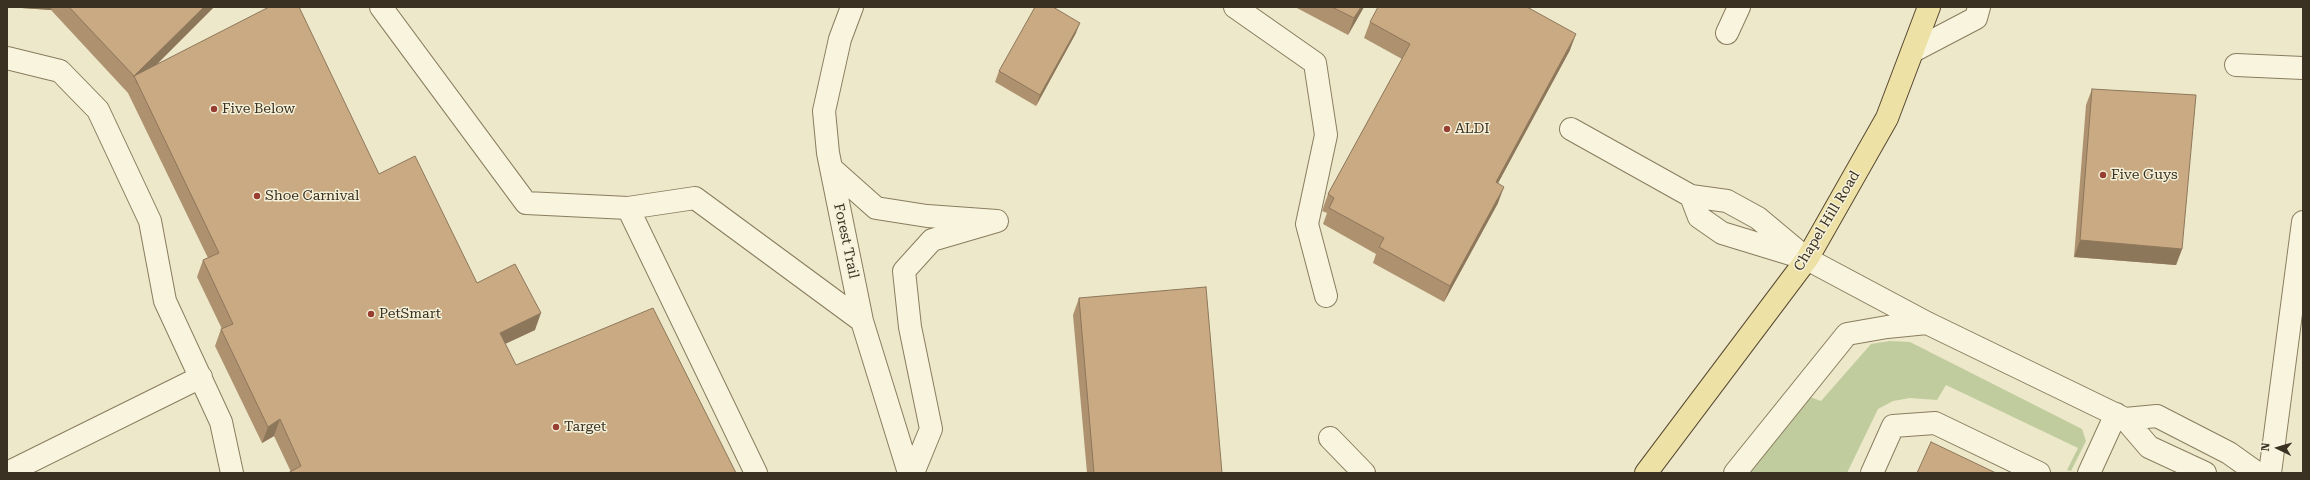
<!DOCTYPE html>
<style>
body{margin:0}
#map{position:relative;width:2310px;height:480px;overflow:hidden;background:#ede8ca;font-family:"Roboto Serif",serif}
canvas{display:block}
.frame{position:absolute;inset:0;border:8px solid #3b3122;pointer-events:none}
.north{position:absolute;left:2258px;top:428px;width:40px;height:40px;-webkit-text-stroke:3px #f5f1d9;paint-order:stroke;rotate:275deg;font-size:11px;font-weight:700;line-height:16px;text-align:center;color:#3b3122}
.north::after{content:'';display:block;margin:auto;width:14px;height:18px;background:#3b3122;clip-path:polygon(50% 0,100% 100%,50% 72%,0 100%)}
</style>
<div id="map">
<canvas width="2310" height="480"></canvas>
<div class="frame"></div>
<div class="north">N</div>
</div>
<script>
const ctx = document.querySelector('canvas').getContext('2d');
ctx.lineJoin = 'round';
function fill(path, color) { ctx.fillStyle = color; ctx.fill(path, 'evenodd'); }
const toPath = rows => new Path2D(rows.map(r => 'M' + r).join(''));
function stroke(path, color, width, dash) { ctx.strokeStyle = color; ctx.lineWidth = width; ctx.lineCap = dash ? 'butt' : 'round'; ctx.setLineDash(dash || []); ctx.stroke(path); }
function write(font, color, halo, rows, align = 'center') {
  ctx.font = font + ' "Roboto Serif",serif'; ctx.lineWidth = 3; ctx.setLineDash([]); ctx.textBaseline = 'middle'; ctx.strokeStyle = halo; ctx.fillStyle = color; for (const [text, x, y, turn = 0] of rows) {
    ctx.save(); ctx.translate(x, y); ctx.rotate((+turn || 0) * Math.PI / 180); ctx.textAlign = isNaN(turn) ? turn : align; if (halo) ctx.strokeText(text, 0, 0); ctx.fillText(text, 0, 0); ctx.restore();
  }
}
const green = toPath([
 [1890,341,1910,342,2082,429,2086,441,2071,471,2067,470,2078,448,1946,385,1937,400,1910,398,1893,401,1878,409,1847,473,1747,473,1810,397,1821,401,1871,344]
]);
const minor = toPath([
 [381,7,526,203,628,208,695,198,862,321],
 [852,7,840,39,824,111,828,153,862,321,909,473],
 [1235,7,1315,63,1326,135,1307,224,1326,296],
 [1727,33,1739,7],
 [1913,51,1976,18,1979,7],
 [7,58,60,71,98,110,150,221,165,301,221,422,232,473],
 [2236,65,2303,68],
 [1571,129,1691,196],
 [831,168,876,208,927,216,997,221,932,240,904,271,910,327,931,429,913,473],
 [628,208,756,473],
 [1807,259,1722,233,1699,217,1691,196,1727,201,1758,218,1807,259,1927,323,2125,419,2149,447,2205,473],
 [2125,419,2157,416,2229,453,2257,473],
 [1330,438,1364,473],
 [7,473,201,377],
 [1735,473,1847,334,1887,327,1927,323],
 [1872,473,1893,426,1935,423,2039,473],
 [2089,473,2116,414],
 [2270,473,2303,222]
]);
const major = toPath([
 [1646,473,1807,259,1887,118,1929,7]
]);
const wall = toPath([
 [7,7,214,7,156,65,379,174,477,283,535,330,505,344,516,365,291,472,274,436,262,443,215,346,221,329,222,329,197,277,203,260,208,258,128,93,51,10],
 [1295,7,1364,7,1348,35],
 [1370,22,1570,50,1498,183,1498,203,1444,302,1373,263,1376,254,1323,224,1327,213,1322,211,1328,194,1402,59,1364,38],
 [1076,33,1036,106,995,82,999,71],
 [2092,89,2182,249,2176,265,2074,257,2086,105],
 [1079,298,1222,473,1087,473,1073,315]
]);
const shadedWall = toPath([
 [7,7,52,7,51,10],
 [204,7,214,7,137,84,134,76],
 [1361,7,1364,7,1348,35,1354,18],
 [1080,23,1076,33,1036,106,1040,95],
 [1576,34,1570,50,1490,198,1496,182],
 [1504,187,1498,203,1444,302,1450,286],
 [2080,240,2182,249,2176,265,2074,257],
 [541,313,535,330,494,349,500,333],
 [280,419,274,436,262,443,268,427]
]);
const building = toPath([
 [69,7,204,7,134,76,269,7,299,7,379,174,415,156,477,283,515,264,541,313,500,333,516,365,653,308,736,473,288,473,301,466,280,419,268,427,221,329,233,324,203,260,219,253,134,76,69,7],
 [1035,7,1053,7,1080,23,1040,95,999,71,1035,7],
 [1332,7,1361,7,1354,18,1332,7],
 [1378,7,1527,7,1576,34,1496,182,1504,187,1450,286,1379,247,1384,238,1329,208,1334,198,1328,194,1410,44,1370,22,1378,7],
 [2092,89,2196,95,2182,249,2080,240,2092,89],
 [1206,287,1222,473,1094,473,1079,298,1206,287],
 [1931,442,1996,473,1917,473,1931,442]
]);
const markers = [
 [214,109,4,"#973e31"],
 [1447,129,4,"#973e31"],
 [2103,175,4,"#973e31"],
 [257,196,4,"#973e31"],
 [371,314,4,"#973e31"],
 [556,427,4,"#973e31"]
];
const poiNames = [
 ["Five Below",222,109],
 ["ALDI",1455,129],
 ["Five Guys",2111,175],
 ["Shoe Carnival",265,196],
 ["PetSmart",379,314],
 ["Target",564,427]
];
const streetNames = [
 ["Chapel Hill Road",1827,221,-59],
 ["Forest Trail",846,241,78]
];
fill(green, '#c0cc9e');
stroke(minor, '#8a7c5f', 24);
stroke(major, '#584932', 24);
stroke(minor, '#f8f4dd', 22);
stroke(major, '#eee1a5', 22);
fill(wall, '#ae9270');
fill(shadedWall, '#8d775b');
fill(building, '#caaa82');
stroke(building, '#8d775b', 1);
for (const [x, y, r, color] of markers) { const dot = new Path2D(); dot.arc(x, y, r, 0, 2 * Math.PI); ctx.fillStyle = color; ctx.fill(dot); stroke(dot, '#f5f1d9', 1.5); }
write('14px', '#3b3122', '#f5f1d9', poiNames, 'left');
write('14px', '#3b3122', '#f5f1d9', streetNames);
</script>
